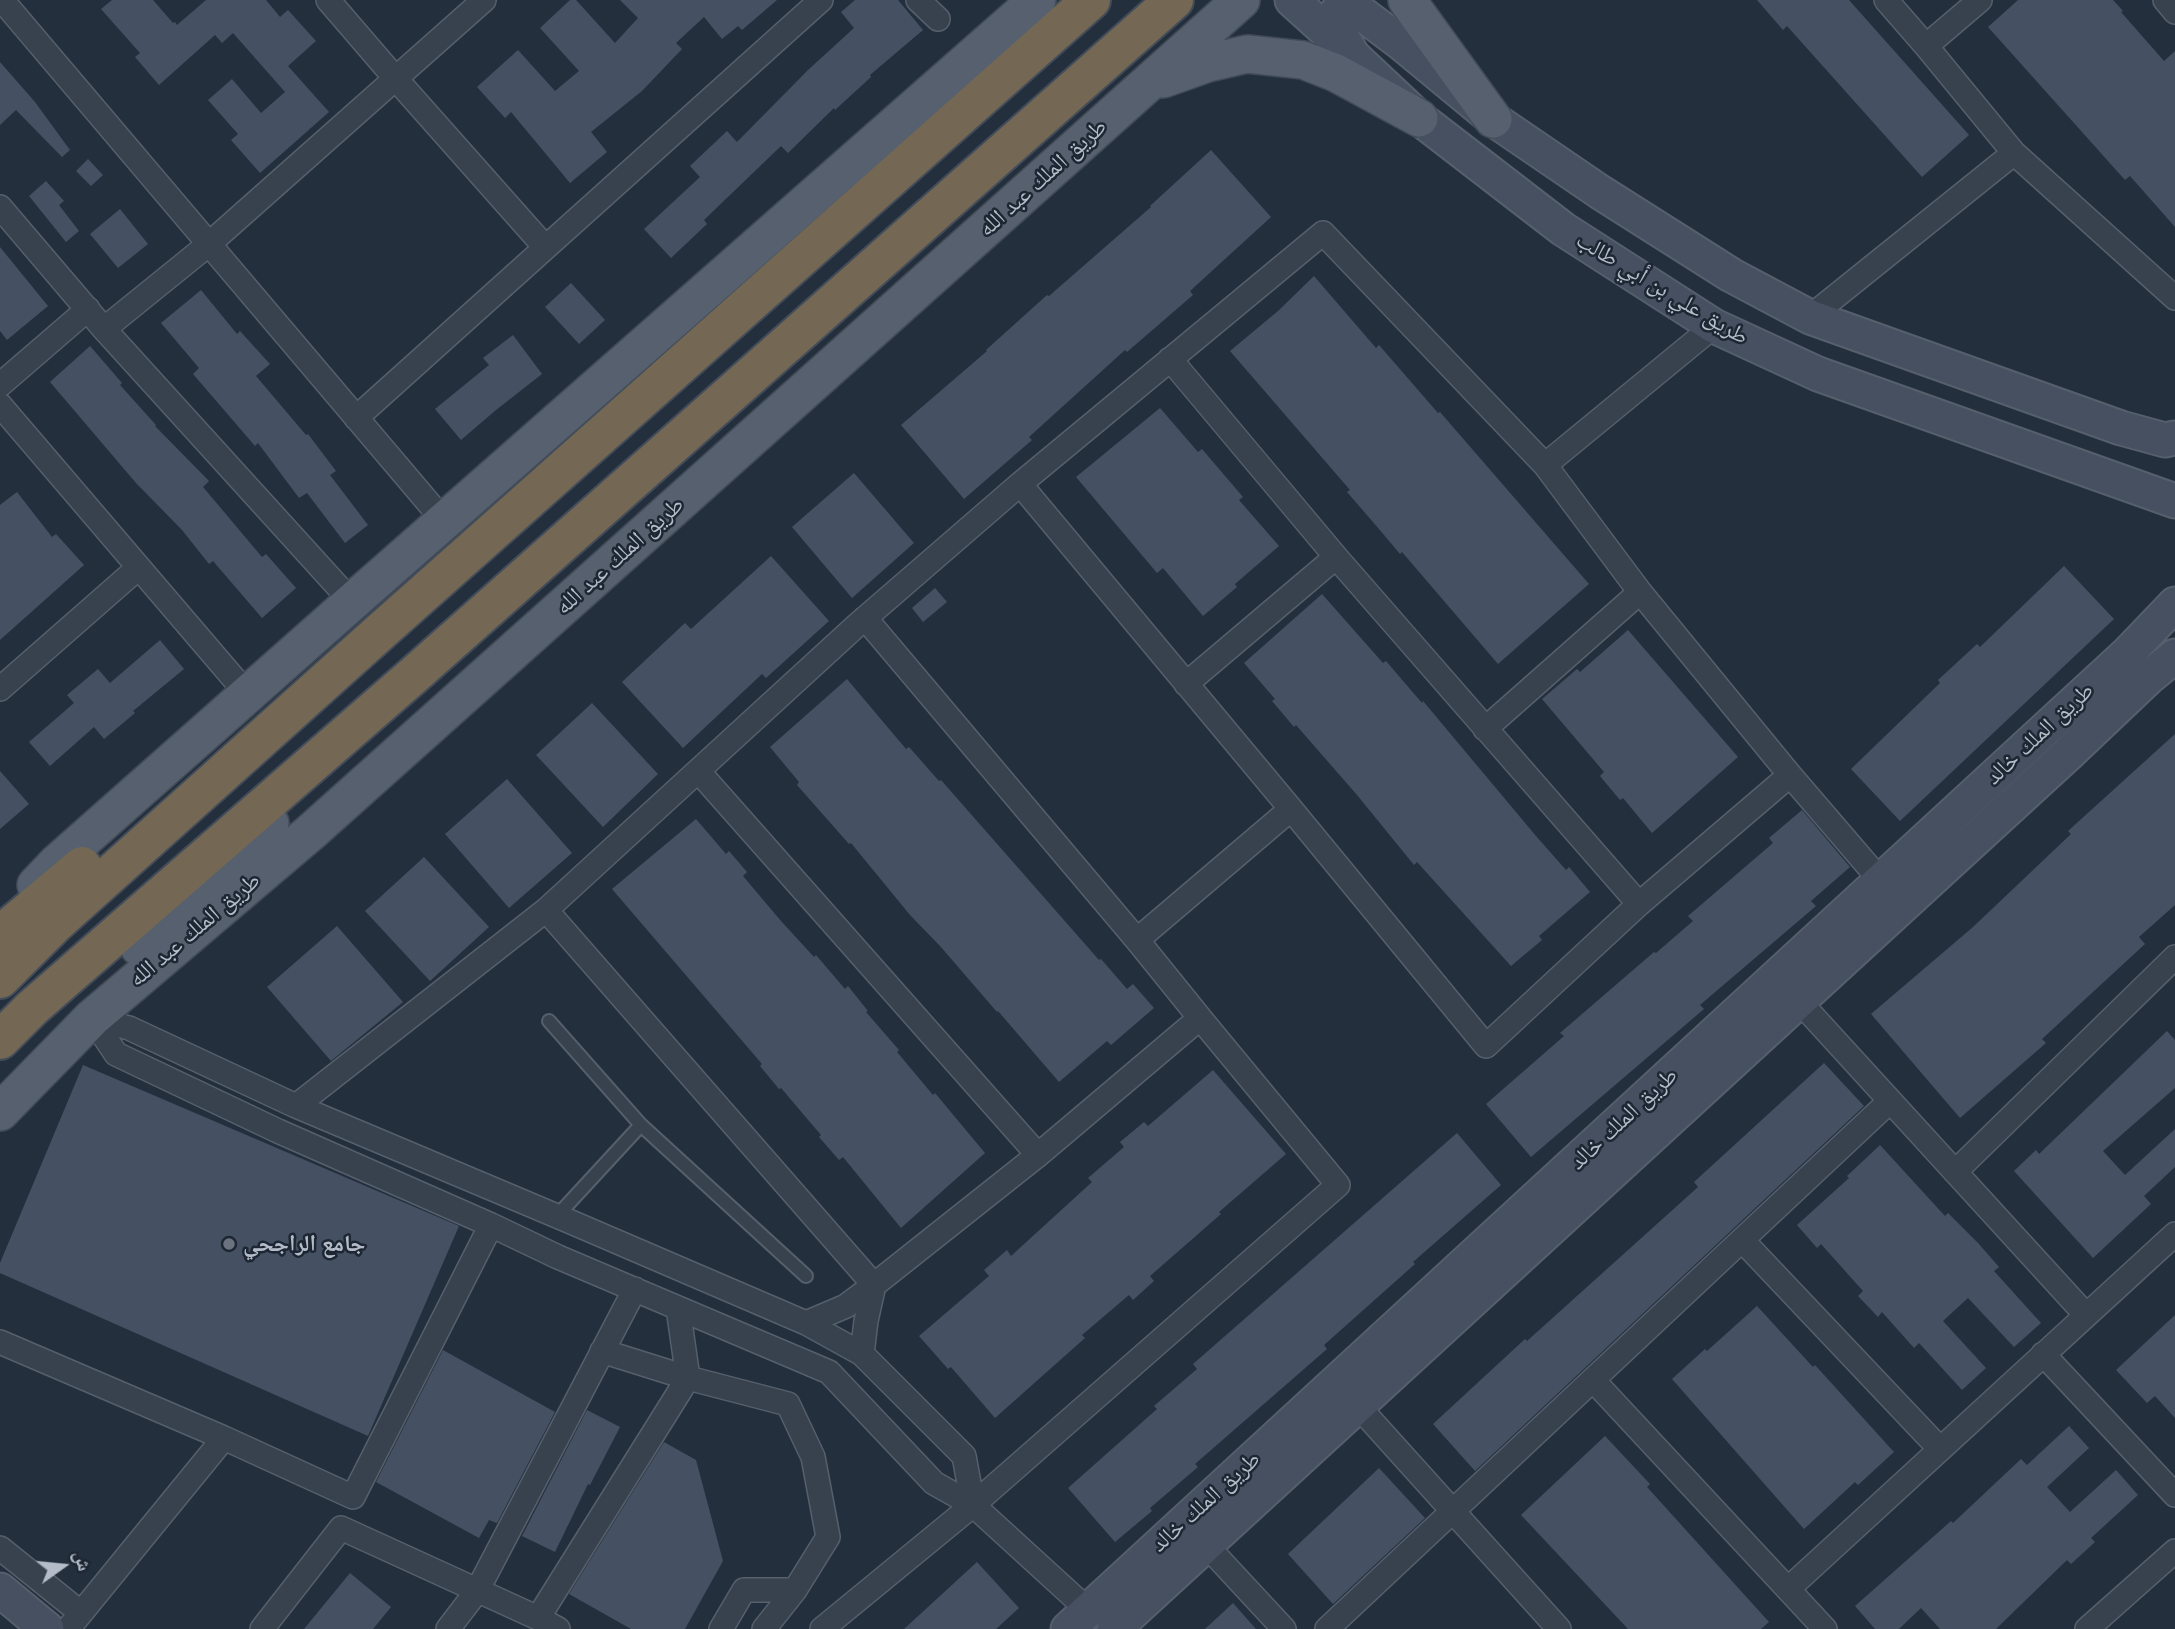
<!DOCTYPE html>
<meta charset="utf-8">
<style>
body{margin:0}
#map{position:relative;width:2175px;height:1629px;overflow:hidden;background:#242f3e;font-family:"Noto Sans","Noto Naskh Arabic",sans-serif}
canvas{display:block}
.north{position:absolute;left:28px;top:1531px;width:70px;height:70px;-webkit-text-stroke:5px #1d2633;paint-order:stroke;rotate:75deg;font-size:19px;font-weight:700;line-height:28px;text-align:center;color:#b4bcc9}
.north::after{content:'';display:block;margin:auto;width:24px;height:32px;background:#b4bcc9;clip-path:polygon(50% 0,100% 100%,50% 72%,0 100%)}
</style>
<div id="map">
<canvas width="2175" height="1629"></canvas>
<div class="north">ش</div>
</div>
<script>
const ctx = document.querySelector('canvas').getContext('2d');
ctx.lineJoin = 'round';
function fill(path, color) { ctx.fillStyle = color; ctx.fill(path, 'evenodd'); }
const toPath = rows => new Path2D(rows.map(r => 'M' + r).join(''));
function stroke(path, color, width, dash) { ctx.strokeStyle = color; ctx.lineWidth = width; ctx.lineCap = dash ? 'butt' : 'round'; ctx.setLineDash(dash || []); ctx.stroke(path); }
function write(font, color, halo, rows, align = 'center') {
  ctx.font = font + ' "Noto Sans","Noto Naskh Arabic",sans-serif'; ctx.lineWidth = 5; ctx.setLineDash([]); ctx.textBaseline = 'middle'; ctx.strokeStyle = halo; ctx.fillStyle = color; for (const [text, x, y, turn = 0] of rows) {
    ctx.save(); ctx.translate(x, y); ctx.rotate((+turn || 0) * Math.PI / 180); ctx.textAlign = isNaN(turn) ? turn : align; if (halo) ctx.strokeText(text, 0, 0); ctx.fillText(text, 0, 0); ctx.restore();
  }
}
const building = toPath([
 [112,0,153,0,173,23,175,22,177,25,206,0,266,0,280,17,288,10,316,41,288,66,329,112,260,173,231,140,238,134,208,100,232,79,261,113,285,92,233,33,222,43,215,35,159,85,135,57,140,53,101,9],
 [570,0,576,0,615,43,638,18,620,0,777,0,742,30,738,26,722,39,704,17,676,43,682,49,642,91,591,132,607,152,570,183,511,112,505,118,477,87,518,50,555,91,579,71,540,28],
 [855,0,898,0,923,30,870,75,871,77,835,110,834,108,788,153,781,146,704,220,707,224,671,258,644,229,700,177,690,166,727,131,737,142,808,70,854,28,841,12],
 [1757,0,1849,0,1969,135,1922,177,1787,26,1783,30],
 [2018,0,2113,0,2123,11,2121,12,2164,61,2175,51,2175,227,2130,176,2125,180,1988,27],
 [0,62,35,102,70,150,62,157,16,110,0,125],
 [1211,150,1271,217,1190,291,1193,295,1127,352,1125,350,1029,437,1032,440,964,499,901,425,987,351,986,350,1047,295,1049,296,1151,207,1150,206],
 [88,159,103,175,91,186,76,171],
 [46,181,64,201,59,205,79,231,66,242,29,196],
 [120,209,148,244,118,268,90,234],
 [0,247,48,306,7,340,0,331],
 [1314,276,1376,348,1379,345,1438,413,1440,412,1589,584,1498,664,1402,552,1400,554,1379,529,1347,492,1350,490,1230,351,1278,311],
 [571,283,605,320,579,344,545,307],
 [201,290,237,334,240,331,270,364,256,376,306,435,308,434,336,471,330,475,368,525,345,543,307,493,299,498,258,443,255,446,193,374,199,368,161,323],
 [513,335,542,374,496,410,461,440,435,409,489,365,483,358],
 [90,346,122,383,120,385,156,425,155,426,209,481,203,487,262,557,266,554,296,588,262,618,213,561,209,564,182,530,136,483,50,382],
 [1160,408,1198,452,1202,449,1243,497,1239,500,1279,546,1235,584,1237,587,1203,616,1163,568,1157,573,1076,477],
 [854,473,914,543,852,598,792,527],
 [17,492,52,537,56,534,84,565,0,640,0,505],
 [771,556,829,621,766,678,762,674,683,748,622,682,685,623,691,629],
 [2064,566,2114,619,1900,821,1851,769,1940,683,1938,680,1977,644,1980,647],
 [935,588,947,602,923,622,912,608],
 [1322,594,1383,663,1386,661,1422,703,1423,701,1536,836,1566,870,1569,867,1590,892,1539,936,1542,940,1511,966,1417,862,1414,865,1357,795,1296,725,1294,727,1272,701,1275,699,1244,663],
 [1628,630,1738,757,1652,833,1623,798,1620,800,1600,776,1604,772,1542,699,1577,669,1580,672],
 [160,640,184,669,133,711,135,713,104,739,94,727,50,766,29,742,74,703,67,695,98,669,110,683],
 [847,679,906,749,909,747,939,781,941,780,1099,960,1101,959,1127,989,1133,984,1154,1008,1111,1045,1107,1041,1059,1082,998,1011,997,1012,940,946,910,915,851,843,849,844,797,785,799,782,770,747],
 [592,703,658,774,603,827,536,755],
 [2175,734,2175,905,2139,937,2145,944,2042,1039,2046,1043,1960,1118,1871,1014,1973,927,2071,834,2068,831],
 [0,771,29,804,0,829],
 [507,779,572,853,509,908,445,834],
 [1802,810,1850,867,1811,901,1816,906,1700,1005,1704,1009,1531,1157,1486,1104,1564,1036,1560,1033,1654,952,1656,953,1693,921,1688,916,1773,843,1769,838],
 [696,819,726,854,729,851,747,872,743,876,781,921,814,957,816,955,845,989,848,986,868,1011,866,1012,899,1050,897,1052,933,1095,935,1093,985,1153,901,1228,843,1157,839,1160,819,1137,821,1135,781,1088,779,1089,760,1066,762,1064,612,889],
 [424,857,489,927,430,981,365,911],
 [337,926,403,1002,331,1061,267,987],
 [2167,1031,2175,1040,2175,1088,2103,1151,2125,1175,2175,1129,2175,1167,2144,1196,2151,1204,2093,1258,2014,1171,2036,1150,2039,1154],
 [1824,1063,1864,1106,1475,1471,1433,1424,1525,1339,1527,1341,1698,1187,1694,1182],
 [83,1065,459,1226,368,1436,0,1273,0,1263],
 [1213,1070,1286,1154,1219,1212,1221,1214,1150,1276,1154,1281,1133,1300,1129,1295,1082,1335,1085,1338,995,1418,951,1367,948,1369,919,1336,989,1276,984,1270,1007,1250,1011,1256,1092,1182,1088,1178,1124,1147,1120,1142,1144,1122,1148,1126],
 [1457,1133,1501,1185,1413,1262,1415,1264,1324,1345,1327,1349,1195,1464,1198,1467,1150,1508,1152,1511,1115,1542,1068,1488,1157,1409,1154,1406,1197,1369,1193,1364],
 [1880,1145,1945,1216,1948,1213,1978,1243,1999,1267,1994,1271,2041,1323,2014,1347,1968,1298,1943,1321,1986,1368,1962,1390,1919,1343,1914,1348,1882,1312,1878,1317,1858,1296,1863,1291,1821,1244,1817,1248,1797,1225,1849,1178,1847,1176],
 [1757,1306,1813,1367,1815,1365,1894,1452,1858,1485,1855,1482,1804,1529,1672,1379,1705,1349,1707,1351],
 [2175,1315,2175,1418,2155,1396,2147,1403,2116,1370],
 [443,1350,555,1412,497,1523,489,1520,479,1538,376,1482],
 [587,1410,620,1427,590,1485,588,1484,555,1552,522,1536],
 [2069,1426,2089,1448,2047,1487,2070,1512,2116,1470,2138,1495,2091,1538,2095,1542,2071,1564,2067,1560,1996,1629,1940,1629,1921,1608,1899,1629,1875,1629,1855,1606,1951,1521,1953,1523,2021,1459,2027,1465],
 [1605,1436,1650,1484,1647,1487,1769,1622,1761,1629,1628,1629,1521,1515],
 [664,1442,696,1460,723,1561,685,1629,631,1629,569,1594],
 [1379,1468,1425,1518,1333,1604,1288,1554],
 [977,1562,1019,1608,996,1629,904,1629],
 [350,1573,391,1607,373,1629,304,1629],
 [1233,1603,1256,1629,1205,1629]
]);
const service = toPath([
 [549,1021,641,1125,806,1276],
 [557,1216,641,1125]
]);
const minor = toPath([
 [2,0,444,521],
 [328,0,396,79,545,247],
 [918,0,938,19],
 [1886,0,1926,46,2014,153,2175,298],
 [2165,0,2175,12],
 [1926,46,1980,0],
 [0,207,104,329,352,602],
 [1323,233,1545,465,1640,592,1790,775,1639,904,1486,1046,1291,809,1020,484,1323,233],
 [1810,317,2014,153],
 [104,329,209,244,484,0],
 [1170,359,1336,557,1639,904],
 [0,385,88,309],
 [0,405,248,695],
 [356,418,821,0],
 [1545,465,1714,326],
 [1186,684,1336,557],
 [0,689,138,568],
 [1485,729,1640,592],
 [699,772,1038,1155],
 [1790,775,1881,881],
 [546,910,874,1285,1038,1155,1200,1018,1137,940,865,618],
 [1137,940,1291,809],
 [1799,1001,2086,1315],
 [92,1018,116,1054,278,1131,491,1225,558,1257,829,1372,934,1483,973,1505,1088,1610],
 [92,1018,129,1028,296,1106,571,1222,806,1323,862,1354,964,1456,973,1505],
 [296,1106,546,910,856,626,1020,484],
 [1955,1172,2175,957],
 [1742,1240,1940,1449],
 [806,1323,846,1306,874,1285],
 [0,1342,224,1438,353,1497,491,1225],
 [602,1351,688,1378,788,1404,813,1457,828,1537,795,1590,764,1629],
 [862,1354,866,1321,874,1285],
 [2043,1354,2175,1495],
 [1593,1380,1825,1629],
 [1358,1406,1559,1629],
 [1206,1545,1284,1629],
 [0,1548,81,1613],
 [1788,1589,2175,1234],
 [538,1618,688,1378,678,1308],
 [68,1629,224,1438],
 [262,1629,341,1528,538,1618,558,1629],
 [448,1629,477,1591,635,1289],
 [721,1629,744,1590,795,1590],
 [822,1629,973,1505,1338,1185,1200,1018],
 [1327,1629,1890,1101],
 [2087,1629,2175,1551]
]);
const secondary = toPath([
 [1292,0,1345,48],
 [2175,438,2165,440,2121,428,1810,317,1731,275,1600,192,1493,119,1401,43,1349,4,1337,12,1334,24,1353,56,1419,118,1563,229,1714,326,1818,374,2175,501],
 [0,1590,47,1629],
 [1068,1629,2128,653,2175,604],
 [1114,1629,2069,753,2148,678,2175,656]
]);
const primary = toPath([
 [1407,0,1493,119],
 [1163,79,1208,63,1247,54,1303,60,1336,73,1419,118],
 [36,885,57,863,352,602,1037,0],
 [139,947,270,823],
 [0,1112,92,1018,311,832,1241,0]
]);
const motorway = toPath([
 [0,935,82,866],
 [0,979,55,924,380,632,1091,0],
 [0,1040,32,1008,415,674,1174,0]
]);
const markers = [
 [229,1244,7,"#6b7280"]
];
const streetNames = [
 ["طريق الملك عبد الله",1043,178,-42],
 ["طريق علي بن أبي طالب",1662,289,31],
 ["طريق الملك عبد الله",620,556,-42],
 ["طريق الملك خالد",2040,734,-43],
 ["طريق الملك عبد الله",195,930,-40],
 ["طريق الملك خالد",1624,1119,-43],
 ["طريق الملك خالد",1206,1502,-42]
];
const poiNames = [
 ["جامع الراجحي",243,1244]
];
fill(building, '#455162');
stroke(service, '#565f6c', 16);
stroke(minor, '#565f6c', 26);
stroke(secondary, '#565f6c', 37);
stroke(primary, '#414a57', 40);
stroke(motorway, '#434c59', 42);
stroke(service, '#38414e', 12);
stroke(minor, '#38414e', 23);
stroke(secondary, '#465061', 33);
stroke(primary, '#56606e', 37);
stroke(motorway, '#746855', 38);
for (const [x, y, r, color] of markers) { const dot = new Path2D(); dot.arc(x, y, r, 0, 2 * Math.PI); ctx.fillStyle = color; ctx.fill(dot); stroke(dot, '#1d2633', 2.5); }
write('23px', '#b4bcc9', '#1d2633', streetNames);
write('bold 23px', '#b4bcc9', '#1d2633', poiNames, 'left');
</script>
